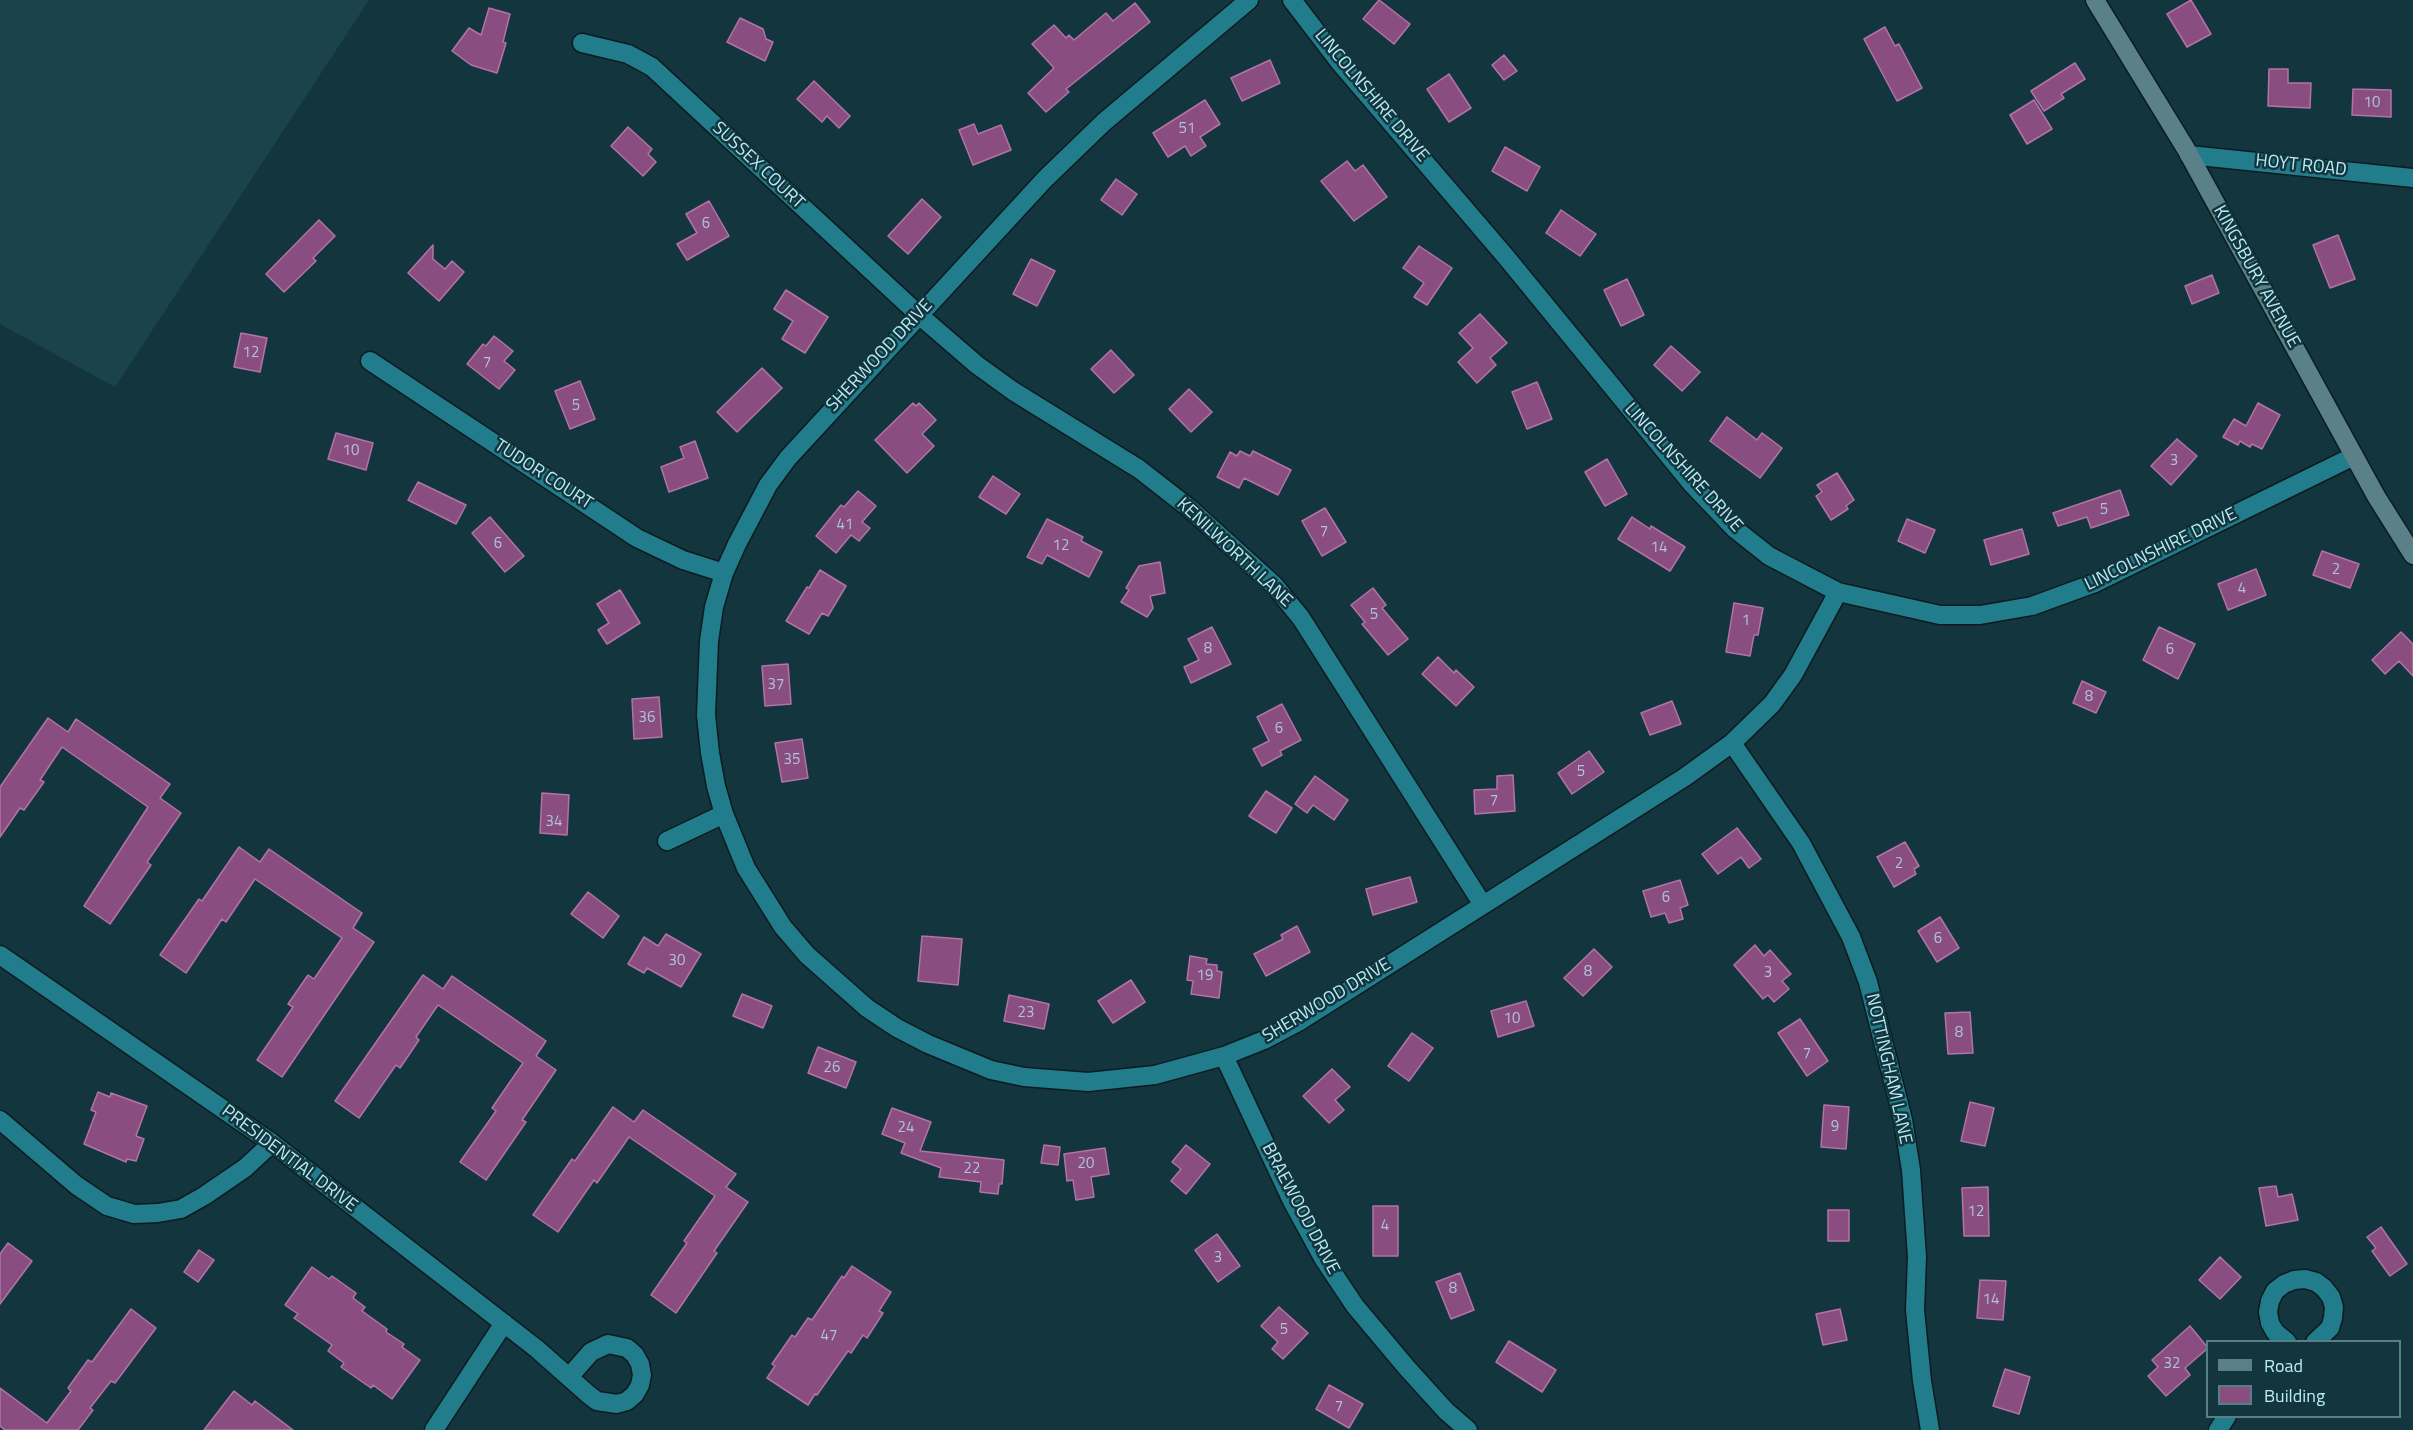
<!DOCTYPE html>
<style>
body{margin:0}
#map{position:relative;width:2413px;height:1430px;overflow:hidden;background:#13363e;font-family:"Titillium Web",sans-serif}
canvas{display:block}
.legend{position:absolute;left:2206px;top:1340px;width:195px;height:78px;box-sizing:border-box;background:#13363e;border:2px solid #567f88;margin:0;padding:8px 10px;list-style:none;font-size:18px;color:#baecf7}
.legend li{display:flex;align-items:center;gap:12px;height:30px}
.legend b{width:30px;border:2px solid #567f88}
</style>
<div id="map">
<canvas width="2413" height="1430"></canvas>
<ul class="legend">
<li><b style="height:8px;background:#598187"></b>Road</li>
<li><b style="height:16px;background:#894d7f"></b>Building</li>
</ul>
</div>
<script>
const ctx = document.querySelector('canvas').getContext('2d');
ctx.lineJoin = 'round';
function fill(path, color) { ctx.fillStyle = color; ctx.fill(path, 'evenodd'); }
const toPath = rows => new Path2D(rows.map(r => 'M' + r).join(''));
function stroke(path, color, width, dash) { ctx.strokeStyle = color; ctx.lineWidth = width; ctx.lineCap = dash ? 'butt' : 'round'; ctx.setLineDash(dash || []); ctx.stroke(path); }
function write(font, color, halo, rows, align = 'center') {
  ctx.font = font + ' "Titillium Web",sans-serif'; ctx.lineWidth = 5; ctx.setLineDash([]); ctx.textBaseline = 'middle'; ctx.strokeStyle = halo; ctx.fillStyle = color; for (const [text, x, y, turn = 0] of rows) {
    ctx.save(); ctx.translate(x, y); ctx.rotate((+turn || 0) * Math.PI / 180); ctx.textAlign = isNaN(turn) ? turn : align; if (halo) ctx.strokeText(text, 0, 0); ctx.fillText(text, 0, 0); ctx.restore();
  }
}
const built = toPath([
 [0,0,369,0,115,387,0,324]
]);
const building = toPath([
 [1379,0,1410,24,1394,44,1363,19,1379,0],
 [2191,0,2211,34,2187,47,2167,14,2191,0],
 [1135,3,1150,22,1066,89,1069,92,1046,112,1028,93,1054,68,1032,44,1054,25,1066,38,1069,35,1074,40,1106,13,1113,21,1135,3],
 [489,8,510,14,503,42,506,43,497,73,471,65,452,51,469,28,481,35,489,8],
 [740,18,763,29,766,39,773,42,765,61,727,42,740,18],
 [1885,27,1895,46,1899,44,1922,88,1897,101,1864,39,1885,27],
 [1504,55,1517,71,1504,80,1492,65,1504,55],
 [1270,60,1280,83,1242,101,1231,78,1270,60],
 [2075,63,2085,79,2061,94,2064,98,2044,111,2031,91,2075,63],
 [2269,69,2288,69,2288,83,2311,83,2310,108,2268,106,2269,69],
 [1449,74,1471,108,1449,122,1427,89,1449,74],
 [814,81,850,116,839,128,827,116,822,122,797,99,814,81],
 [2353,89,2391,90,2391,117,2352,115,2353,89],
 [1205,100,1220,124,1200,137,1206,146,1191,156,1185,146,1168,157,1153,133,1205,100],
 [2034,100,2052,129,2027,144,2010,115,2034,100],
 [974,124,978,134,1001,125,1011,150,973,165,959,130,974,124],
 [628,127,652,149,648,154,656,162,643,176,611,146,628,127],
 [1505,147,1540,167,1527,191,1492,171,1505,147],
 [1347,161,1355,171,1363,165,1387,197,1354,221,1321,181,1347,161],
 [1116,179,1137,194,1122,215,1101,200,1116,179],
 [922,199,941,217,908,254,888,236,922,199],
 [709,201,729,236,687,260,677,244,697,233,686,214,709,201],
 [1561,210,1596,234,1580,256,1546,233,1561,210],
 [319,220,335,236,313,258,316,261,284,292,266,274,319,220],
 [2338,235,2355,279,2330,288,2313,245,2338,235],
 [433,245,433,259,445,269,452,261,464,272,439,301,408,273,433,245],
 [1419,246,1452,268,1427,305,1414,297,1424,283,1403,268,1419,246],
 [1031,259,1055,271,1037,306,1013,294,1031,259],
 [2212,275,2219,293,2192,304,2185,286,2212,275],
 [1627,279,1644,315,1621,326,1604,290,1627,279],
 [786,290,828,317,805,353,782,339,793,321,774,309,786,290],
 [1480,314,1507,343,1490,358,1496,365,1477,383,1458,362,1473,348,1459,333,1480,314],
 [241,333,267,338,260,372,234,367,241,333],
 [494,336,513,351,504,361,515,370,499,389,467,364,483,344,486,346,494,336],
 [1671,346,1700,372,1682,391,1654,365,1671,346],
 [1111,350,1134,375,1114,393,1091,369,1111,350],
 [762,368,782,388,737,432,717,412,762,368],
 [580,381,595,419,570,429,555,391,580,381],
 [1537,382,1552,419,1527,429,1512,392,1537,382],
 [1189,389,1212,412,1191,432,1169,409,1189,389],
 [913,403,916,406,919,403,936,420,922,434,934,446,907,473,875,440,913,403],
 [2258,403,2280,415,2262,449,2252,444,2250,447,2240,441,2238,445,2223,437,2234,419,2246,426,2258,403],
 [1727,417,1757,440,1762,433,1782,448,1760,478,1710,441,1727,417],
 [336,433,373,443,366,470,328,459,336,433],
 [2177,439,2197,456,2171,485,2151,466,2177,439],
 [695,441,708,478,669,492,661,467,684,458,680,447,695,441],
 [1240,451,1250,456,1253,451,1291,470,1278,495,1244,478,1239,488,1217,477,1230,452,1237,456,1240,451],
 [1607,459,1627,494,1605,506,1585,472,1607,459],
 [1837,473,1854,500,1846,506,1848,509,1831,520,1816,496,1822,492,1817,485,1837,473],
 [993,476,1020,494,1006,514,979,497,993,476],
 [418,482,466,505,456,524,408,500,418,482],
 [2120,490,2129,515,2091,528,2087,517,2058,526,2053,513,2120,490],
 [858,491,876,506,862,522,870,528,859,541,851,535,836,553,816,536,841,505,844,507,858,491],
 [1325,508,1346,542,1322,556,1302,521,1325,508],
 [490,517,524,556,505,572,472,533,490,517],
 [1632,517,1650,529,1651,526,1685,547,1670,571,1618,539,1632,517],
 [1047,519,1083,537,1081,541,1102,552,1089,577,1047,555,1042,564,1027,557,1047,519],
 [1907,519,1935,530,1925,553,1898,541,1907,519],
 [2022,529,2029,554,1991,565,1984,540,2022,529],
 [2322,551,2359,564,2350,588,2313,575,2322,551],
 [1160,562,1165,593,1150,596,1153,608,1147,617,1121,602,1129,590,1126,588,1139,566,1160,562],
 [2256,569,2266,595,2228,610,2218,584,2256,569],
 [820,570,846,586,828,616,822,613,809,634,786,621,807,587,809,588,820,570],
 [1373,588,1386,605,1382,608,1408,639,1388,655,1362,624,1365,622,1351,605,1373,588],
 [620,590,640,623,607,644,598,630,609,623,597,604,620,590],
 [1734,603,1763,608,1758,635,1754,635,1750,656,1726,652,1734,603],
 [1212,627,1231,664,1191,683,1184,667,1199,660,1188,639,1212,627],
 [2159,627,2195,644,2178,679,2143,660,2159,627],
 [2401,632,2413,644,2413,676,2399,661,2385,674,2372,660,2401,632],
 [1438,657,1454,673,1456,670,1474,687,1456,706,1422,674,1438,657],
 [788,664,791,704,765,706,762,666,788,664],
 [2082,681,2106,692,2096,713,2073,703,2082,681],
 [659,697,662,737,634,739,632,699,659,697],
 [1672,701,1681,724,1650,735,1641,713,1672,701],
 [1282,704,1301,740,1280,751,1282,755,1262,766,1253,749,1269,741,1257,717,1282,704],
 [48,718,68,732,76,719,170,784,160,798,181,813,147,862,151,865,110,924,84,906,148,807,62,747,40,780,44,782,24,810,20,808,0,837,0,787,48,718],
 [802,739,808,778,782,782,775,743,802,739],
 [1589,751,1604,772,1572,794,1558,773,1589,751],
 [1513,775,1515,811,1475,814,1474,790,1497,789,1497,776,1513,775],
 [1315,776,1348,800,1334,820,1313,805,1307,813,1295,804,1315,776],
 [1266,791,1292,808,1276,833,1249,816,1266,791],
 [542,793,569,795,567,835,540,833,542,793],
 [1737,828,1761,859,1749,868,1741,857,1718,874,1702,854,1737,828],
 [1905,842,1919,866,1914,869,1916,874,1894,887,1877,857,1905,842],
 [239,847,260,862,269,849,362,913,353,928,374,942,282,1077,257,1060,293,1007,288,1004,308,975,314,979,342,938,255,879,226,922,222,919,186,973,160,955,199,899,202,901,239,847],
 [1410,877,1417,902,1373,915,1366,889,1410,877],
 [1680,880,1688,905,1680,908,1683,919,1669,923,1665,913,1651,917,1643,891,1680,880],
 [588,892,619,916,603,938,571,914,588,892],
 [1940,917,1959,948,1937,962,1918,931,1940,917],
 [1297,926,1310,952,1266,976,1254,954,1283,939,1281,935,1297,926],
 [666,934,701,954,681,987,647,968,644,973,628,964,644,937,658,946,666,934],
 [922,936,962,939,958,985,918,981,922,936],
 [1755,945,1764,956,1770,950,1791,974,1782,981,1789,989,1774,1002,1768,995,1763,999,1734,965,1755,945],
 [1594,949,1612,967,1583,996,1564,978,1594,949],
 [1190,956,1207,959,1206,964,1217,965,1217,971,1222,972,1219,998,1191,994,1193,981,1187,980,1190,956],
 [423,975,443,989,452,976,546,1041,536,1056,556,1070,522,1120,526,1122,486,1180,460,1162,496,1111,492,1108,523,1063,438,1005,416,1037,419,1040,400,1068,396,1065,359,1118,335,1101,423,975],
 [1131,980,1145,1002,1113,1023,1098,1001,1131,980],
 [742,994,772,1006,763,1028,733,1016,742,994],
 [1009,995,1049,1004,1044,1029,1004,1021,1009,995],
 [1526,1001,1534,1026,1498,1037,1491,1011,1526,1001],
 [1970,1012,1973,1053,1948,1054,1945,1013,1970,1012],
 [1800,1019,1828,1061,1807,1076,1778,1033,1800,1019],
 [1412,1033,1433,1048,1409,1081,1388,1066,1412,1033],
 [818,1047,856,1062,846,1088,808,1073,818,1047],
 [1332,1069,1350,1087,1335,1100,1344,1110,1329,1123,1303,1096,1332,1069],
 [98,1092,110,1097,111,1093,147,1106,136,1136,144,1139,136,1161,127,1159,126,1162,84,1144,96,1112,91,1110,98,1092],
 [1970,1102,1994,1108,1985,1146,1961,1141,1970,1102],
 [1824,1105,1849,1107,1846,1149,1821,1147,1824,1105],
 [613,1107,634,1122,643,1110,736,1174,726,1187,748,1202,714,1251,717,1253,676,1313,651,1295,687,1243,684,1241,715,1196,629,1137,597,1183,594,1180,558,1232,533,1215,572,1159,575,1161,613,1107],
 [892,1108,931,1122,920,1151,1004,1160,1002,1184,999,1184,998,1194,980,1192,981,1182,939,1177,941,1168,901,1153,905,1143,882,1134,892,1108],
 [1044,1145,1060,1147,1058,1165,1041,1163,1044,1145],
 [1186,1145,1210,1164,1186,1194,1171,1181,1181,1169,1172,1162,1186,1145],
 [1105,1148,1109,1174,1091,1177,1094,1197,1076,1200,1073,1180,1067,1181,1064,1154,1105,1148],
 [2276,1186,2278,1197,2292,1194,2298,1220,2266,1226,2259,1188,2276,1186],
 [1988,1187,1989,1236,1964,1236,1962,1188,1988,1187],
 [1373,1206,1398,1206,1398,1256,1373,1256,1373,1206],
 [1828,1210,1849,1210,1849,1241,1828,1241,1828,1210],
 [2381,1227,2407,1264,2390,1276,2372,1251,2376,1248,2367,1237,2381,1227],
 [1217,1234,1240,1266,1218,1282,1195,1250,1217,1234],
 [8,1243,32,1261,0,1304,0,1254,8,1243],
 [199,1250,214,1260,198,1282,184,1272,199,1250],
 [2220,1257,2241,1277,2220,1299,2199,1280,2220,1257],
 [852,1266,891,1292,879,1311,883,1313,867,1338,863,1335,851,1353,848,1351,817,1395,815,1394,808,1405,767,1378,775,1366,772,1364,792,1335,795,1337,808,1318,812,1320,842,1276,844,1278,852,1266],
 [312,1267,329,1279,332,1276,356,1293,353,1298,365,1307,362,1311,387,1329,386,1332,404,1344,402,1347,420,1360,392,1399,373,1385,371,1388,341,1367,344,1363,328,1351,332,1345,294,1318,298,1314,285,1305,312,1267],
 [1460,1273,1474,1310,1451,1319,1436,1282,1460,1273],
 [1980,1280,2006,1281,2003,1320,1977,1318,1980,1280],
 [1279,1307,1308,1333,1283,1359,1272,1349,1278,1342,1261,1326,1279,1307],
 [131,1309,156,1328,115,1383,111,1381,90,1408,93,1410,78,1430,5,1430,0,1426,0,1388,47,1423,71,1391,68,1388,88,1360,92,1362,131,1309],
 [1840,1309,1847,1340,1823,1345,1816,1314,1840,1309],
 [2190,1326,2208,1348,2185,1368,2190,1375,2166,1396,2148,1376,2158,1367,2152,1360,2190,1326],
 [1509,1341,1556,1370,1542,1392,1496,1362,1509,1341],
 [2005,1369,2030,1377,2019,1414,1993,1406,2005,1369],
 [1329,1385,1363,1404,1349,1428,1316,1409,1329,1385],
 [234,1391,252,1405,255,1401,293,1430,204,1430,234,1391]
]);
const street = toPath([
 [1249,0,1104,122,1045,179,788,458,768,485,737,544,724,573,714,607,709,641,706,715,710,753,716,786,724,814,746,868,783,927,807,955,867,1008,897,1028,928,1044,991,1070,1024,1077,1088,1082,1155,1075,1224,1056,1264,1040,1300,1021,1685,777,1732,743,1772,704,1793,675,1838,592],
 [1292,0,1341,64,1506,257,1692,484,1735,529,1769,556,1838,592,1940,615,1980,615,2032,606,2095,583,2354,456],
 [582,43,628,54,652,67,919,315,977,365,1013,391,1139,469,1189,508,1274,585,1301,618,1483,905],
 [2189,155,2413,178],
 [370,361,637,538,683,560,724,573],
 [1732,743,1801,843,1851,937,1868,982,1903,1120,1911,1170,1917,1257,1915,1310,1922,1381,1930,1430],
 [667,841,724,814],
 [0,955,272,1143,537,1349,589,1395,597,1401,617,1404,627,1401,635,1394,640,1385,642,1375,640,1364,635,1355,627,1348,608,1344,591,1352,569,1377],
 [1224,1056,1292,1201,1323,1258,1355,1306,1407,1368,1446,1411,1468,1430],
 [0,1120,76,1185,107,1206,134,1214,158,1213,181,1209,204,1196,245,1168,272,1143],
 [2287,1342,2275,1332,2270,1323,2268,1312,2270,1301,2275,1291,2284,1284,2294,1280,2305,1279,2316,1282,2324,1288,2331,1297,2334,1307,2333,1318,2330,1328,2315,1342],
 [434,1430,504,1323],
 [2218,1430,2227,1416]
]);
const secondary = toPath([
 [2095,0,2186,149,2376,496,2413,555]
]);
const numberNames = [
 ["10",2372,103],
 ["51",1187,129],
 ["6",706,224],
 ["12",251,353],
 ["7",487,363],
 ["5",576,406],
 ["10",351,451],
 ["3",2174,461],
 ["5",2104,510],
 ["41",845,525],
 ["7",1324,532],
 ["6",498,544],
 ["12",1061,546],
 ["14",1659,548],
 ["2",2336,570],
 ["4",2242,589],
 ["5",1374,615],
 ["1",1746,621],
 ["8",1208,649],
 ["6",2170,650],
 ["37",776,685],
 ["8",2089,697],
 ["36",647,718],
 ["6",1279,729],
 ["35",792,760],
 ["5",1581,772],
 ["7",1494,801],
 ["34",554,822],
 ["2",1899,864],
 ["6",1666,898],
 ["6",1938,939],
 ["30",677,961],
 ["8",1588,972],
 ["3",1768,973],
 ["19",1205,976],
 ["23",1026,1013],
 ["10",1512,1019],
 ["8",1959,1033],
 ["7",1807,1054],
 ["26",832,1068],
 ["9",1835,1127],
 ["24",906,1128],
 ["20",1086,1164],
 ["22",972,1169],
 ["12",1976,1212],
 ["4",1385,1226],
 ["3",1218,1258],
 ["8",1453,1289],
 ["14",1991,1300],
 ["5",1284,1330],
 ["47",829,1336],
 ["32",2172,1364],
 ["7",1339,1407]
];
const streetNames = [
 ["LINCOLNSHIRE DRIVE",1371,96,50],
 ["SUSSEX COURT",758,166,43],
 ["HOYT ROAD",2301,166,6],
 ["KINGSBURY AVENUE",2256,277,61],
 ["SHERWOOD DRIVE",880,356,-47],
 ["LINCOLNSHIRE DRIVE",1683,468,48],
 ["TUDOR COURT",543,475,33],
 ["LINCOLNSHIRE DRIVE",2161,550,-26],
 ["KENILWORTH LANE",1234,553,43],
 ["SHERWOOD DRIVE",1327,1001,-31],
 ["NOTTINGHAM LANE",1888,1069,77],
 ["PRESIDENTIAL DRIVE",289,1159,37],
 ["BRAEWOOD DRIVE",1300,1209,62]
];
fill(built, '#1b434c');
fill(building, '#894d7f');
stroke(building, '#b373a8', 1.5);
stroke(street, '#0d1b1f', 21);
stroke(secondary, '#0d1b1f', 21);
stroke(street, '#217c8c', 18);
stroke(secondary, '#598187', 18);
write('15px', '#aec4d9', null, numberNames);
write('18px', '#baecf7', '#13363e', streetNames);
</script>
